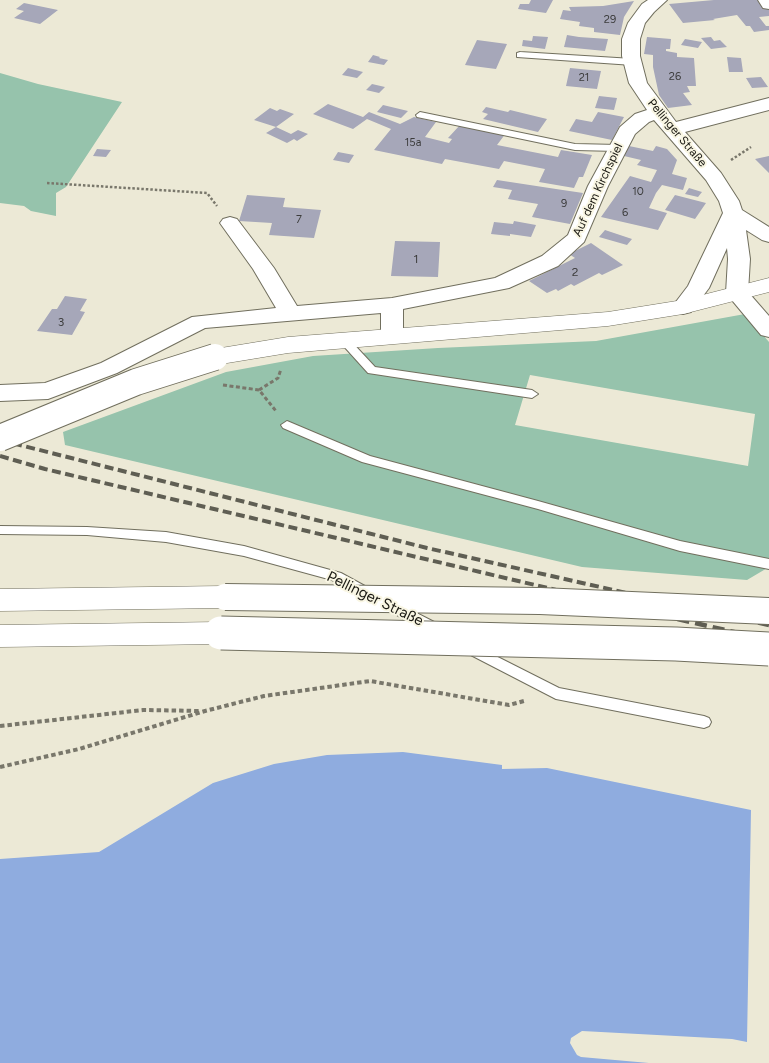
<!DOCTYPE html>
<meta charset="utf-8">
<style>
body{margin:0}
canvas{display:block;background:#ece9d6}
</style>
<canvas width="769" height="1063"></canvas>
<script>
const ctx = document.querySelector('canvas').getContext('2d');
ctx.lineJoin = 'round';
function fill(path, color) { ctx.fillStyle = color; ctx.fill(path, 'evenodd'); }
const toPath = rows => new Path2D(rows.map(r => 'M' + r).join(''));
function stroke(path, color, width, dash) { ctx.strokeStyle = color; ctx.lineWidth = width; ctx.lineCap = dash ? 'butt' : 'round'; ctx.setLineDash(dash || []); ctx.stroke(path); }
function write(font, color, halo, rows, align = 'center') {
  ctx.font = font + ' Figtree,sans-serif'; ctx.lineWidth = 4; ctx.setLineDash([]); ctx.textBaseline = 'middle'; ctx.strokeStyle = halo; ctx.fillStyle = color; for (const [text, x, y, turn = 0] of rows) {
    ctx.save(); ctx.translate(x, y); ctx.rotate((+turn || 0) * Math.PI / 180); ctx.textAlign = isNaN(turn) ? turn : align; if (halo) ctx.strokeText(text, 0, 0); ctx.fillText(text, 0, 0); ctx.restore();
  }
}
const green = toPath([
 [0,73,38,84,122,102,66,187,56,193,56,216,31,211,24,206,0,203],
 [745,314,769,342,769,567,747,580,582,567,65,445,63,432,226,372,313,356,438,348,596,341],
 [530,375,755,414,748,466,515,425]
]);
const water = toPath([
 [403,752,502,765,502,769,547,768,751,810,747,1042,732,1039,582,1031,571,1038,570,1043,577,1055,581,1057,649,1063,0,1063,0,859,99,852,213,783,274,764,327,755]
]);
const building = toPath([
 [531,0,553,0,546,13,518,9,520,4,529,4],
 [714,0,761,0,769,10,769,16,759,17,766,26,769,26,769,30,754,32,750,26,746,26,737,15,713,19,715,20,683,23,669,4],
 [634,1,624,17,620,35,594,32,594,28,579,26,580,22,560,19,563,10,571,11,569,7,603,6],
 [24,3,58,10,40,24,14,18,24,11,16,9],
 [567,35,579,37,608,39,605,51,564,47],
 [533,36,548,37,545,49,522,46,523,40,532,41],
 [647,37,671,39,670,49,666,49,666,51,677,53,677,57,694,58,696,86,687,86,690,92,683,93,692,105,668,108,659,95,653,67,653,55,644,54],
 [711,37,714,41,720,40,727,47,711,49,701,38],
 [685,39,702,42,698,48,681,45],
 [477,40,507,44,496,69,465,65],
 [373,55,380,57,379,58,388,60,384,65,368,62],
 [727,57,741,58,743,72,729,72],
 [348,68,363,72,357,78,342,75],
 [570,68,601,71,597,89,566,86],
 [761,77,768,87,752,88,746,78],
 [372,84,385,87,379,93,366,90],
 [599,96,617,98,614,110,595,108],
 [328,104,363,117,369,112,400,124,414,117,436,122,425,137,449,143,452,139,448,138,460,125,506,133,497,145,558,157,561,150,592,155,583,177,579,177,574,188,539,182,545,169,504,161,499,169,445,159,442,164,374,150,391,129,367,119,353,129,313,114],
 [383,105,408,111,401,118,377,112],
 [486,107,508,112,510,110,547,119,538,132,483,119,488,114,482,112],
 [270,108,277,111,280,109,294,114,276,127,254,120],
 [598,112,624,117,612,140,569,131,576,119,592,122],
 [276,127,291,134,298,130,308,134,297,141,294,139,287,143,266,133],
 [629,146,653,151,656,146,667,149,677,160,672,174,687,178,683,190,662,185,656,193,649,208,667,213,658,230,601,217,630,176,651,182,657,170,637,165,641,160,624,156],
 [97,149,111,150,106,157,93,156],
 [338,152,354,155,349,163,333,160],
 [769,156,769,173,755,159],
 [497,180,556,189,583,193,570,224,532,217,538,204,508,199,512,190,493,187],
 [689,188,702,192,698,197,685,194],
 [247,195,285,198,283,207,321,210,314,238,269,235,272,223,239,221],
 [675,195,706,203,695,219,665,210],
 [514,221,536,225,531,237,510,234,510,236,491,234,494,222,513,224],
 [605,230,632,239,627,245,599,237],
 [395,241,440,242,438,277,391,276],
 [591,243,623,265,602,275,599,273,574,286,571,284,558,291,556,289,547,293,529,281,575,258,569,254],
 [65,296,87,299,80,311,85,312,72,335,37,331,52,309,57,309]
]);
const pathFar2 = toPath([
 [731,160,751,147],
 [47,183,207,193,217,206]
]);
const pathFar1 = toPath([
 [223,385,259,390,276,411],
 [259,390,278,378,281,369]
]);
const path = toPath([
 [0,726,143,710,201,711],
 [0,767,79,749,205,711,264,696,370,681,509,705,524,701]
]);
const service = toPath([
 [520,52,633,59,637,62,633,65,517,57,517,53,520,52],
 [420,112,575,144,618,145,623,148,618,151,575,150,417,117,416,115,420,112],
 [344,337,348,338,375,367,532,390,538,394,532,398,368,373,340,342,339,340,340,338,344,337],
 [287,421,370,456,538,501,680,541,769,559,769,569,680,551,538,509,362,462,283,428,281,425,287,421],
 [0,526,87,527,166,532,244,546,341,573,374,591,376,594,374,597,369,599,332,580,244,556,166,542,87,535,0,534,0,526],
 [389,599,440,625,442,629,440,633,430,633,384,608,382,604,384,600,389,599],
 [470,643,559,688,704,716,709,718,711,722,709,726,704,728,556,699,465,652,463,648,465,644,470,643]
]);
const minor = toPath([
 [648,0,667,0,654,12,645,23,640,39,640,56,647,83,676,122,769,98,769,110,685,132,721,173,739,201,742,210,769,227,769,242,762,240,746,230,750,259,748,292,769,316,769,337,761,335,726,293,728,259,727,248,709,288,691,312,683,314,675,312,672,307,688,286,723,213,719,201,706,180,654,120,649,122,635,134,608,186,584,242,558,266,509,288,403,309,403,335,400,340,392,342,384,340,381,335,381,313,205,328,117,373,56,396,48,399,0,401,0,385,45,383,101,363,192,317,276,308,253,269,220,223,223,219,230,217,237,219,274,268,297,306,392,298,495,278,542,256,568,235,588,186,620,127,635,114,647,110,629,83,622,56,622,39,628,23,642,4,648,0],
 [758,0,769,0,769,9,763,8,758,0]
]);
const primary = toPath([
 [769,278,769,292,683,314,608,326,288,353,215,365,206,362,203,357,206,352,215,349,288,337,608,312,683,300,769,278],
 [225,586,235,589,239,597,235,605,225,608,0,611,0,589,225,586],
 [221,622,231,625,236,633,231,641,221,644,0,647,0,625,221,622]
]);
const railFar1 = toPath([
 [0,440,427,548,729,616],
 [0,456,45,469,666,616]
]);
const rail = toPath([
 [660,615,769,640],
 [723,615,769,625]
]);
const primaryBridgeFar1 = toPath([
 [0,438,136,382,215,357],
 [225,597,540,601,769,611]
]);
const primaryBridge = toPath([
 [221,633,676,644,769,649]
]);
const farNumbernames = [
 ["29",610,20],
 ["26",675,77],
 ["21",584,78],
 ["15a",413,143],
 ["10",638,192],
 ["9",564,204],
 ["6",625,213],
 ["7",299,220]
];
const farStreetnames = [
 ["Pellinger Straße",677,133,50],
 ["Auf dem Kirchspiel",598,190,-65]
];
const numberNames = [
 ["1",416,259],
 ["2",575,272],
 ["3",61,322]
];
const streetNames = [
 ["Pellinger Straße",375,599,26]
];
fill(green, '#96c3ac');
fill(water, '#8facdf');
fill(building, '#a6a7b9');
stroke(service, '#716f5e', 2);
stroke(minor, '#716f5e', 2);
stroke(primary, '#716f5e', 1);
stroke(pathFar2, '#79776b', 2.5, [2.5, 2]);
stroke(pathFar1, '#79776b', 3, [4, 2.5]);
stroke(path, '#79776b', 4, [4.5, 3]);
fill(service, '#fff');
fill(minor, '#fff');
fill(primary, '#fff');
stroke(railFar1, '#5f5e53', 4, [9, 4.5]);
stroke(rail, '#5f5e53', 4.5, [12, 6]);
stroke(primaryBridgeFar1, '#716f5e', 28, []);
stroke(primaryBridge, '#716f5e', 35, []);
stroke(primaryBridgeFar1, '#fff', 26);
stroke(primaryBridge, '#fff', 33);
write('11px', '#3c3c3c', null, farNumbernames);
write('12px', '#191812', '#f9f6e3', farStreetnames);
write('12px', '#3c3c3c', null, numberNames);
write('15px', '#191812', '#f9f6e3', streetNames);
</script>
